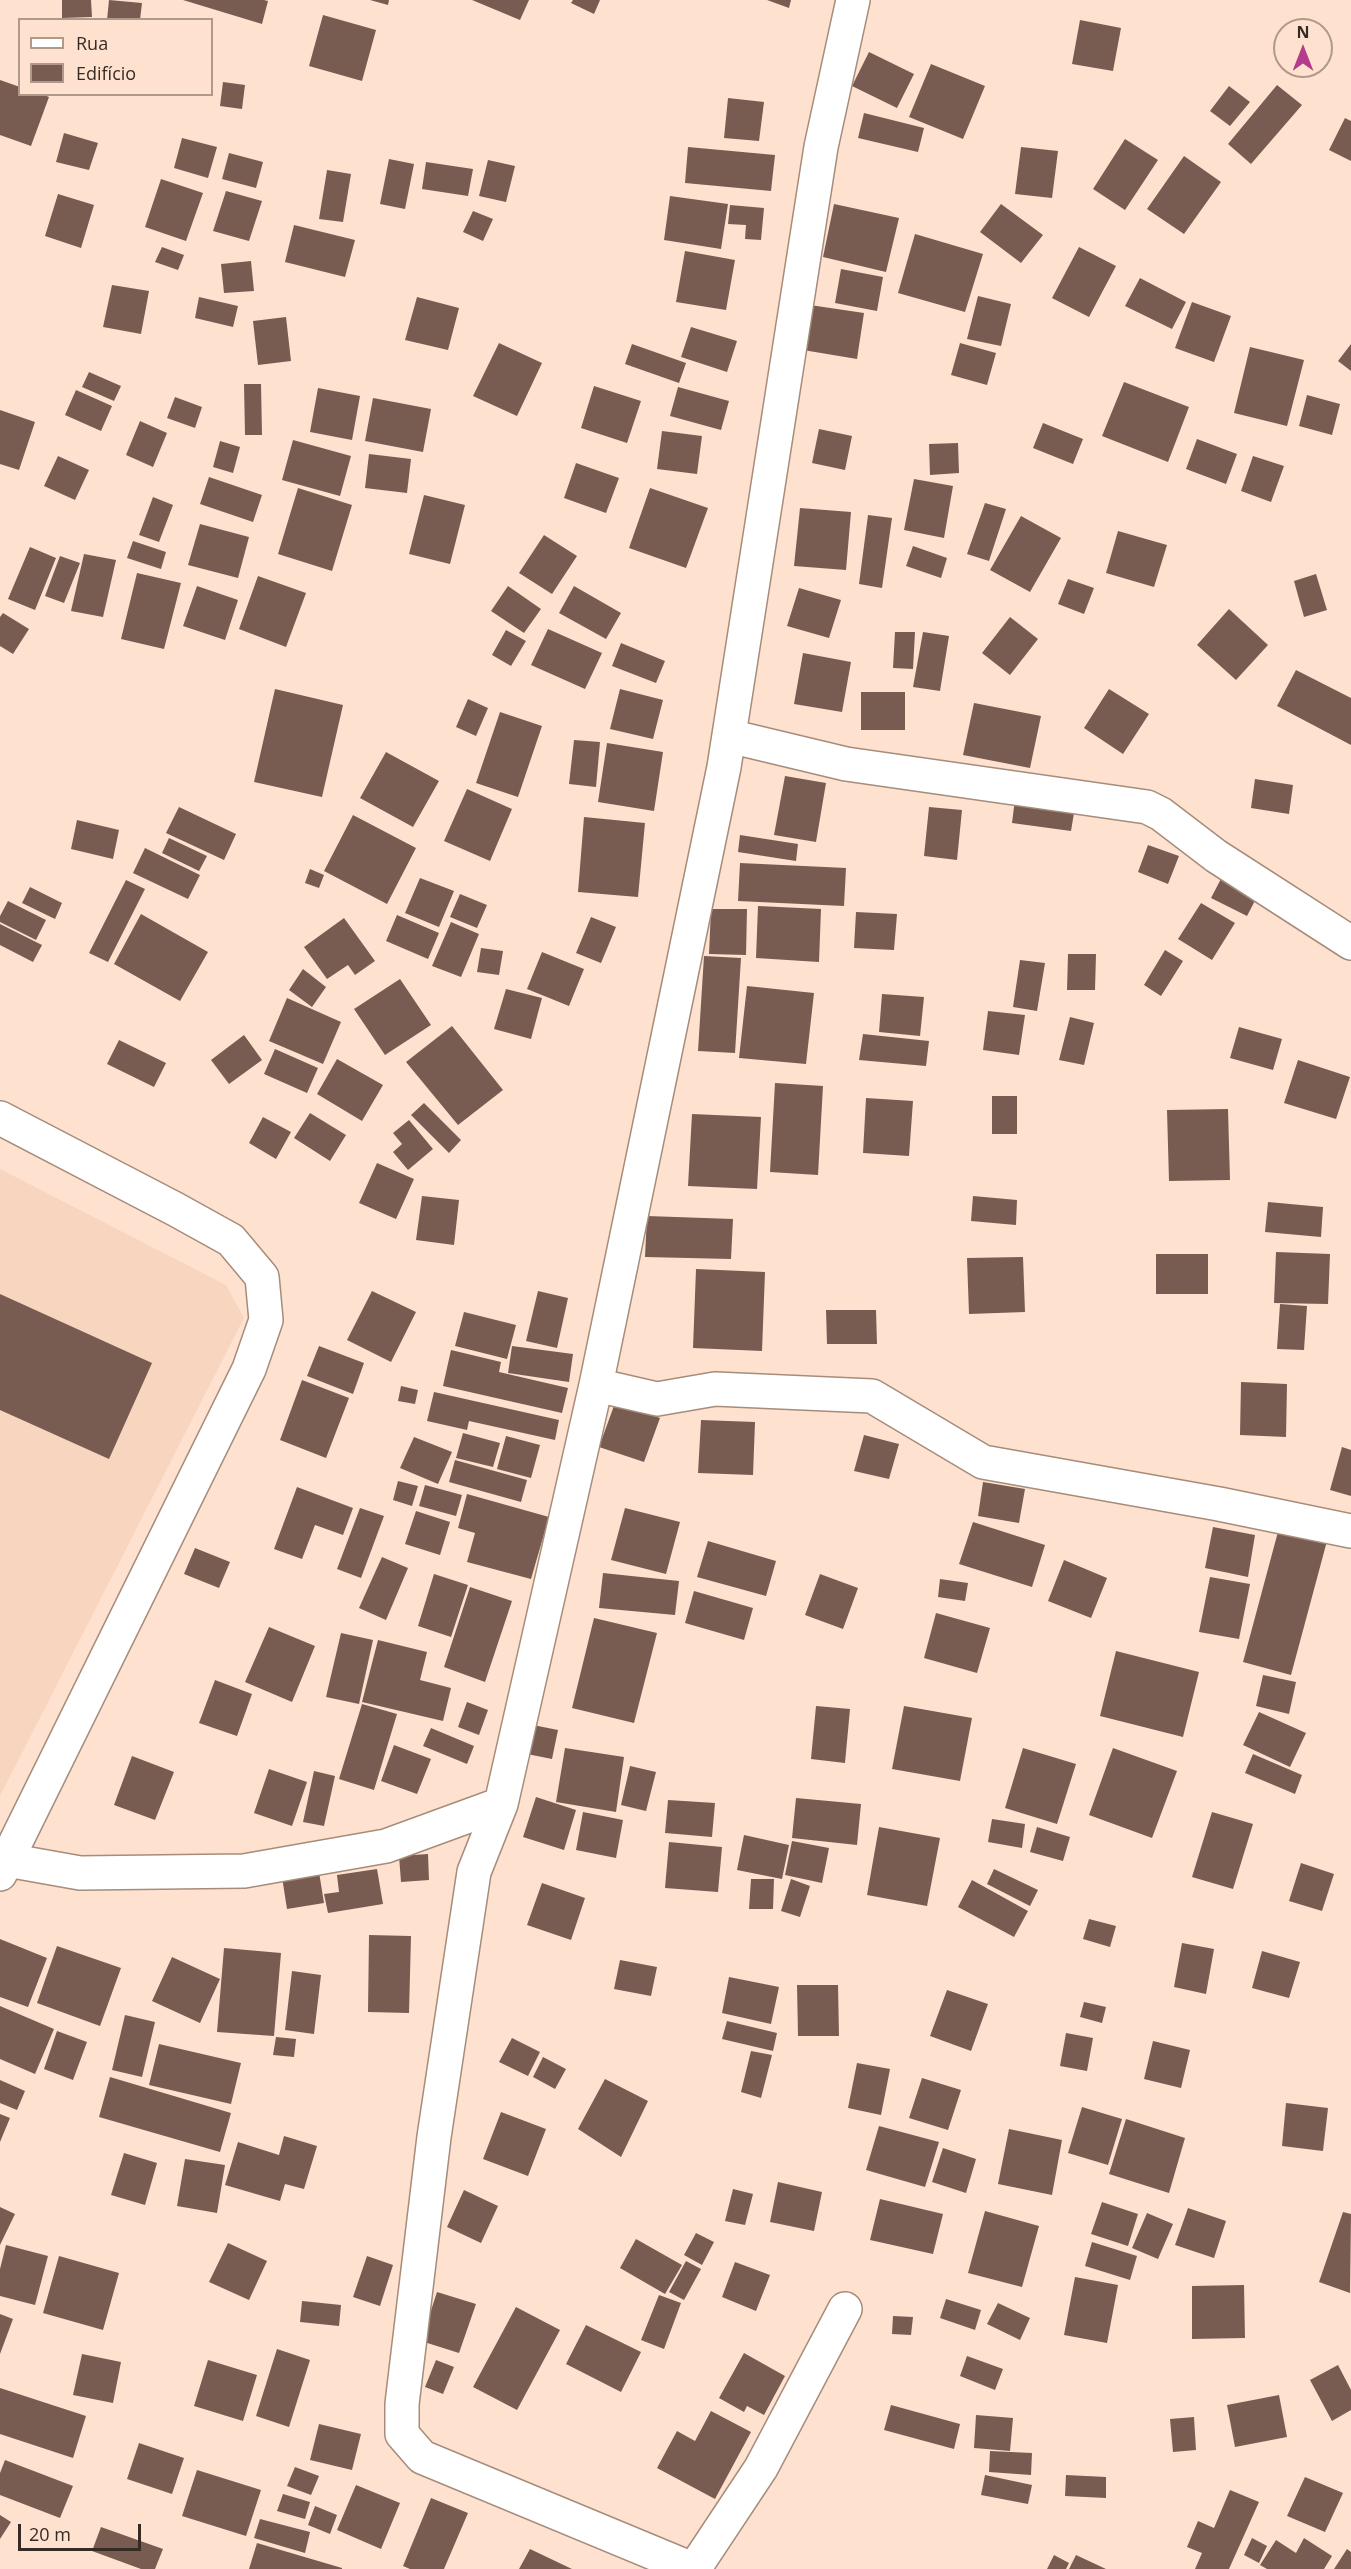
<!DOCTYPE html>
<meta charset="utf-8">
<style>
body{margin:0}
#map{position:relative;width:1351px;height:2569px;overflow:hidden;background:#fee2cf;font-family:"Open Sans",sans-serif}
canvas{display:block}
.legend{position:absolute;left:18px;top:18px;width:195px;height:78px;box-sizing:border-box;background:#fee2cf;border:2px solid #ae998b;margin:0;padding:8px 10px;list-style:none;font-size:18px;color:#362b24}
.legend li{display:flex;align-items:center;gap:12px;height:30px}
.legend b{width:30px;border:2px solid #ae998b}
.north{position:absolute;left:1273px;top:18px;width:60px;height:60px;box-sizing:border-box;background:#fee2cf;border:2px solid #ae998b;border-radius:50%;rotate:0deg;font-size:16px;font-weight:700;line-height:24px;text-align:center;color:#362b24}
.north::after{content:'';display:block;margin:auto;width:21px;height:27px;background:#b53b8d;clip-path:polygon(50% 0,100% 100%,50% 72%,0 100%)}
.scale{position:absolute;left:18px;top:2524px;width:123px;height:27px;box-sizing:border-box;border:3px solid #362b24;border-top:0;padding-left:8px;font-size:18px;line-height:21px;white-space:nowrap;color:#362b24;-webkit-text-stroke:4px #fee2cf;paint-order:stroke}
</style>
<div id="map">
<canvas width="1351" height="2569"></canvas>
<ul class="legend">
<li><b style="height:8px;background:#fff"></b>Rua</li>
<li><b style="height:16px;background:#785c52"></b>Edifício</li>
</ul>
<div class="north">N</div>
<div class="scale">20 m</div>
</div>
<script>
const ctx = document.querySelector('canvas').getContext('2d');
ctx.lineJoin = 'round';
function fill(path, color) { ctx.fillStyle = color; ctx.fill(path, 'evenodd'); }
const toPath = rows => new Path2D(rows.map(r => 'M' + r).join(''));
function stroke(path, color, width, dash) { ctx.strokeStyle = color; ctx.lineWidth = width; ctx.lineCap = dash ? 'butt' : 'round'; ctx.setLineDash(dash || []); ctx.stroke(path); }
const built = toPath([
 [0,1169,226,1285,244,1318,0,1796]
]);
const building = toPath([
 [62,0,91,0,92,17,62,18],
 [109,0,142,3,140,20,107,20],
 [183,0,264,0,268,1,262,24],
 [370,0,389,0,388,5],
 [472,0,529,0,520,20],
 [573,0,600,0,594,14,571,3],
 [767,0,791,0,789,8],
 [323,15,376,30,362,81,309,66],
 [1080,20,1121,28,1113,71,1072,64],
 [869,52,914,74,897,108,852,86],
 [931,64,985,86,963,139,909,117],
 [0,80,20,87,20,94,42,94,49,97,31,146,0,135],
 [223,82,245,85,242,109,220,106],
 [1277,85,1302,105,1251,164,1228,144],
 [1229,86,1250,102,1230,126,1210,111],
 [728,98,764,102,759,141,724,138],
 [864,113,924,128,918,152,858,138],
 [1345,118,1351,121,1351,161,1329,150],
 [64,133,98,143,89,170,56,162],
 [182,138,217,147,208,178,174,168],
 [1125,139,1158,160,1125,210,1093,189],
 [688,147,775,155,771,191,685,183],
 [1021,147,1058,151,1052,198,1015,194],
 [229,153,263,162,256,188,222,179],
 [1184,156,1221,182,1184,234,1147,209],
 [389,159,414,164,405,209,380,204],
 [488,160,515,166,506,202,479,196],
 [426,162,473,169,468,196,422,189],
 [327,170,351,174,343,222,319,219],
 [161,179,203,193,186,241,145,227],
 [226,191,262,201,249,241,213,231],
 [58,194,94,205,81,248,45,236],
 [670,196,728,204,721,249,664,240],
 [834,204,899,218,886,272,823,257],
 [1001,204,1043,235,1021,263,980,232],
 [730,205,764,208,761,240,745,239,746,225,728,224],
 [473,211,493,219,483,241,463,232],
 [294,225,355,240,345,277,285,262],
 [915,234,983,254,965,312,898,293],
 [162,247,184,255,178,270,155,262],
 [1079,247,1116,266,1089,317,1052,298],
 [685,251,735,260,726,310,676,302],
 [251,261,254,291,224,293,221,264],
 [841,269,883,277,877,311,835,303],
 [1140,278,1186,302,1172,329,1125,306],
 [112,285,149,291,141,334,103,327],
 [978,296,1011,304,1001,346,967,339],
 [199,297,238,306,233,327,195,318],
 [417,297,459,308,448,350,405,340],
 [1192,302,1231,316,1214,362,1175,348],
 [810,305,864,313,857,359,803,350],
 [286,317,291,361,258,365,253,321],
 [691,327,737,341,727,372,681,357],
 [499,343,542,363,517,416,473,396],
 [960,343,996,353,987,385,951,375],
 [632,344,686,363,679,383,625,364],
 [1351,344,1351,371,1338,361],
 [1250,347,1304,360,1287,426,1234,413],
 [89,372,121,386,114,401,82,387],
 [1124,382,1189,407,1168,462,1102,436],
 [244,384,261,384,262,435,245,435],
 [594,386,641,401,627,443,581,428],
 [678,387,729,401,721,430,670,416],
 [318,388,360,396,352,440,310,432],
 [76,390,112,406,101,431,65,415],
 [1307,395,1340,404,1332,435,1299,426],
 [175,397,202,407,195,428,167,418],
 [373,398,431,409,423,452,365,441],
 [0,410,35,422,19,470,0,464],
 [140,421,167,433,153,467,126,455],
 [1043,423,1083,439,1073,464,1033,448],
 [819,429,852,436,845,470,812,463],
 [662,431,702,436,697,474,657,469],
 [1197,439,1237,454,1226,484,1186,469],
 [293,440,351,456,340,496,282,480],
 [220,441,240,447,233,473,213,467],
 [958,443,959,473,930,475,929,444],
 [369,454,411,459,407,493,365,488],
 [58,456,89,470,75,500,44,486],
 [1253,456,1284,466,1271,502,1241,491],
 [576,463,619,478,606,513,564,498],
 [209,477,262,495,253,522,200,504],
 [914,479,953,486,944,538,904,530],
 [298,488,352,505,332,571,278,554],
 [650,488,708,508,686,568,629,548],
 [424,495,465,505,450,564,409,554],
 [153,497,173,505,159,542,139,535],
 [985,503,1006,509,989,561,967,554],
 [800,508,851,512,846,570,794,566],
 [868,515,892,518,882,588,859,584],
 [1021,516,1061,538,1030,592,990,570],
 [200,524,249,537,238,578,188,565],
 [1118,531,1167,545,1154,587,1106,573],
 [544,535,577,556,552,594,519,573],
 [133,541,166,552,161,569,127,558],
 [913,546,947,558,941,578,906,566],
 [30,547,56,558,35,610,8,599],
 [84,554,116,560,103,617,71,611],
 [60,556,80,563,64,603,45,596],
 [137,573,181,583,164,649,121,639],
 [1316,574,1327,610,1304,617,1294,581],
 [258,576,306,593,286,647,239,629],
 [1068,579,1094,588,1084,614,1058,604],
 [197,586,238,600,225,640,183,626],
 [508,586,541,609,524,633,491,611],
 [574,586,621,613,606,639,559,613],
 [799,588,841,600,829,638,787,626],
 [1229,609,1268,645,1236,680,1197,645],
 [3,613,29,629,13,654,0,646,0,617],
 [1010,617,1038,639,1010,675,982,653],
 [548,629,602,653,585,689,531,665],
 [506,630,526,641,511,666,492,655],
 [895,632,915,632,913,669,893,668],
 [923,632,949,636,940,691,913,687],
 [621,643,665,661,656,683,612,666],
 [803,653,851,662,842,712,794,704],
 [1296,670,1351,698,1351,745,1277,706],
 [275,689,343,705,322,797,254,782],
 [620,689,663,700,653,739,610,729],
 [1109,689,1149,714,1123,754,1084,728],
 [861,692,905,692,905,730,861,730],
 [468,699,488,708,476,736,456,727],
 [974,703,1041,716,1030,768,963,755],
 [500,712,542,726,518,797,476,783],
 [574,740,600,742,596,787,569,784],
 [607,743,663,752,654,811,598,802],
 [386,752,439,781,413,827,360,798],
 [785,776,826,783,816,842,774,835],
 [1255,779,1293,785,1289,814,1251,808],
 [467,789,512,809,490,861,444,841],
 [1015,799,1075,807,1071,831,1012,823],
 [179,807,236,834,224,860,166,833],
 [929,807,962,810,957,860,924,856],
 [353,815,416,848,387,904,324,871],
 [584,817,645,823,638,897,578,892],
 [77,820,119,830,113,859,71,849],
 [740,835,798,844,796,861,738,852],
 [169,838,207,856,199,871,162,853],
 [1148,845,1179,856,1168,884,1138,872],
 [145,848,200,875,188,899,133,873],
 [740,863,846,868,844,906,738,901],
 [310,869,324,875,319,888,305,883],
 [1224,873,1260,891,1247,916,1211,898],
 [420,878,454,891,439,927,405,913],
 [126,880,145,889,108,962,89,953],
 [30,887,62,903,55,919,22,903],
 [460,894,487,905,477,928,450,917],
 [8,901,46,920,36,940,0,922,0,916],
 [1201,903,1235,923,1212,960,1178,939],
 [758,906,821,909,819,962,756,958],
 [711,909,747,909,746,955,709,954],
 [856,912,897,914,894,950,854,948],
 [141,914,208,952,180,1001,114,964],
 [397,915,439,933,428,959,386,941],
 [591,917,616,927,601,963,576,953],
 [344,918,375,961,355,975,348,965,327,979,304,947],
 [451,922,479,934,461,977,432,966],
 [0,924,42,945,33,962,0,945],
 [481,948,503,951,499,975,477,972],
 [1165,950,1183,961,1161,996,1144,985],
 [542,952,584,969,569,1006,527,989],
 [1068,954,1096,954,1095,990,1067,990],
 [704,956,741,958,735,1053,698,1051],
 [1020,960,1045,963,1037,1011,1013,1007],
 [303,969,326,987,312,1007,289,990],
 [400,979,431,1025,385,1055,354,1009],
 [747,986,814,993,806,1064,739,1058],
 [506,989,542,998,531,1039,494,1029],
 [882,994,924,997,920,1036,879,1032],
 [287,998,341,1022,323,1064,269,1041],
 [988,1011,1025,1015,1019,1055,983,1050],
 [1070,1017,1094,1023,1084,1065,1059,1060],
 [452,1026,503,1090,458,1125,406,1062],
 [1239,1027,1282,1039,1273,1070,1230,1058],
 [863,1034,929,1041,926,1066,859,1060],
 [244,1035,262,1060,229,1084,211,1060],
 [119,1040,166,1063,154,1087,107,1064],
 [275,1049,318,1068,307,1093,264,1074],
 [337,1059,383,1085,362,1121,317,1094],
 [1298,1060,1350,1077,1336,1119,1284,1103],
 [775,1083,823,1086,818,1175,770,1172],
 [992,1096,1017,1096,1017,1134,992,1134],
 [866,1098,913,1101,909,1156,863,1153],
 [424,1103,461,1140,449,1153,411,1115],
 [1228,1109,1230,1180,1169,1181,1167,1110],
 [310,1113,346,1135,330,1161,294,1138],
 [692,1114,761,1117,757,1189,688,1186],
 [263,1117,291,1132,276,1159,249,1143],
 [409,1120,433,1149,408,1170,393,1152,402,1144,393,1133],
 [377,1163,414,1179,396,1219,359,1203],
 [422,1196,459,1200,454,1245,416,1240],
 [973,1196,1017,1200,1016,1225,971,1221],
 [1268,1202,1323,1207,1321,1237,1265,1232],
 [647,1216,733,1219,731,1259,645,1257],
 [1276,1252,1330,1254,1328,1304,1274,1303],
 [1156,1254,1208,1254,1208,1294,1156,1294],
 [1023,1257,1025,1312,969,1314,967,1258],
 [696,1269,765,1272,762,1351,693,1348],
 [372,1291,416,1312,391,1362,347,1340],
 [538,1291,568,1298,557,1348,526,1341],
 [0,1294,152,1363,109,1459,0,1410],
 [1280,1304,1307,1306,1304,1350,1277,1349],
 [826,1310,876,1310,877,1344,827,1344],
 [464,1312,516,1325,507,1359,455,1346],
 [319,1346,364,1363,353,1394,307,1376],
 [512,1346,573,1354,569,1382,508,1373],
 [451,1350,501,1362,499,1372,568,1388,562,1413,443,1386],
 [302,1380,349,1398,326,1458,280,1440],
 [1241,1382,1287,1384,1286,1437,1240,1435],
 [401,1386,418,1390,415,1404,398,1401],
 [434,1392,559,1420,555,1440,469,1421,467,1430,427,1421],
 [615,1403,660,1418,644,1462,599,1447],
 [701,1420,755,1422,753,1475,698,1473],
 [463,1433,500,1443,493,1467,456,1458],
 [864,1435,899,1444,889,1479,854,1471],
 [506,1436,540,1445,531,1478,497,1469],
 [414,1437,452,1452,438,1484,400,1468],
 [1342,1447,1351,1450,1351,1496,1330,1490],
 [455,1460,527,1480,521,1502,449,1482],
 [398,1481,418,1486,412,1506,393,1500],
 [983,1482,1025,1489,1019,1523,978,1516],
 [425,1485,462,1495,456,1516,419,1506],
 [297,1487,353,1508,343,1535,315,1525,302,1559,274,1549],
 [467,1494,549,1517,531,1579,467,1562,475,1533,458,1528],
 [360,1508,384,1516,361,1578,337,1569],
 [625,1508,680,1522,666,1574,611,1560],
 [416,1511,450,1522,440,1555,405,1544],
 [973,1522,1045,1545,1032,1587,959,1564],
 [1213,1527,1255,1535,1248,1577,1205,1568],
 [1279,1528,1327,1541,1291,1675,1243,1662],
 [708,1541,776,1561,766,1596,697,1577],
 [195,1548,230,1562,219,1588,184,1574],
 [382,1557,408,1568,386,1620,359,1608],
 [1064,1560,1107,1578,1091,1618,1048,1601],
 [603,1573,679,1581,675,1615,599,1608],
 [434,1574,468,1585,451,1637,418,1626],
 [820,1574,858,1588,843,1629,805,1615],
 [1210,1577,1250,1584,1239,1639,1199,1632],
 [940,1579,968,1583,965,1601,938,1597],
 [470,1587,512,1601,485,1682,444,1667],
 [694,1591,753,1608,744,1640,685,1623],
 [936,1613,990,1628,977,1673,924,1658],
 [594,1618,657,1633,634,1723,572,1708],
 [269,1627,315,1646,292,1702,245,1682],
 [341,1633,373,1640,359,1704,326,1697],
 [378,1640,427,1652,420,1680,451,1688,443,1721,362,1702],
 [1116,1651,1199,1672,1183,1737,1100,1716],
 [1263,1675,1296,1682,1289,1714,1256,1706],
 [215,1680,252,1694,237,1736,199,1723],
 [467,1702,488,1710,479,1735,458,1727],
 [362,1704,397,1714,374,1790,339,1779],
 [816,1706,850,1709,845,1763,811,1759],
 [904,1706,972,1718,960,1781,892,1769],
 [1259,1712,1306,1733,1290,1767,1243,1745],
 [533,1725,558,1730,552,1759,527,1754],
 [431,1728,474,1746,467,1764,423,1746],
 [394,1745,431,1759,417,1794,381,1781],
 [565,1748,624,1757,616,1812,556,1802],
 [1023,1748,1076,1764,1057,1824,1005,1808],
 [1113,1748,1177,1771,1152,1838,1089,1815],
 [1253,1754,1302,1775,1295,1794,1245,1773],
 [132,1756,174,1772,155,1820,114,1805],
 [630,1766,656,1772,646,1811,621,1805],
 [269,1769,307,1782,292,1826,254,1813],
 [314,1771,335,1776,324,1826,303,1822],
 [536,1797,576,1810,564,1850,523,1837],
 [796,1798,861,1804,857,1845,792,1838],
 [668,1800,715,1803,712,1837,665,1833],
 [583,1812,623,1820,616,1858,576,1850],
 [1212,1812,1253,1824,1233,1889,1192,1877],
 [992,1819,1025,1824,1022,1848,988,1842],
 [879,1827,940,1838,927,1906,867,1895],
 [1037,1827,1070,1837,1063,1861,1030,1852],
 [744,1835,789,1845,782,1879,737,1870],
 [792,1841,829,1848,822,1883,785,1875],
 [669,1842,722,1847,718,1892,665,1888],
 [428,1854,429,1880,401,1882,399,1856],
 [1301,1863,1334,1874,1322,1911,1289,1901],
 [377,1869,383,1904,328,1913,324,1894,339,1892,337,1875],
 [994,1869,1038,1890,1030,1906,987,1884],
 [319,1872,324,1903,287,1909,282,1877],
 [751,1879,774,1879,773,1909,749,1909],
 [791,1879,810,1886,800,1917,781,1911],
 [972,1880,1028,1911,1014,1937,958,1907],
 [542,1883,585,1898,571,1940,527,1925],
 [1089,1919,1116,1926,1110,1947,1083,1939],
 [369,1935,411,1936,409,2013,368,2012],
 [0,1939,47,1958,28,2007,0,1997],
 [1182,1943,1214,1949,1206,1994,1174,1987],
 [57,1946,121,1968,100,2026,37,2003],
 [224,1948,281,1953,274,2036,217,2032],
 [1262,1951,1300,1962,1289,1998,1252,1988],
 [172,1957,220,1979,200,2023,152,2001],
 [620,1960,657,1967,651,1996,614,1989],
 [292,1971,321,1975,314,2034,285,2030],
 [729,1977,779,1987,771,2024,722,2013],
 [797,1985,838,1985,839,2036,798,2036],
 [947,1990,988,2004,971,2051,930,2036],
 [1084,2002,1106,2007,1102,2023,1080,2017],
 [0,2006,54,2029,35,2074,0,2059],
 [125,2015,155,2022,142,2077,112,2070],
 [727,2021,777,2033,773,2051,722,2039],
 [57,2031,87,2042,73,2080,44,2069],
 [1066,2033,1093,2038,1087,2071,1060,2066],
 [276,2037,296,2039,294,2057,273,2055],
 [512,2038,540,2052,528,2076,499,2062],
 [1153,2041,1190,2050,1181,2088,1144,2079],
 [159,2044,241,2063,231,2104,149,2085],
 [751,2051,772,2055,761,2098,741,2092],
 [543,2057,566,2069,555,2089,533,2077],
 [857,2063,890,2069,881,2115,848,2108],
 [110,2077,231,2113,220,2152,99,2117],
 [922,2078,961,2090,948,2130,909,2118],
 [605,2079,648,2101,621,2157,578,2129],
 [0,2080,25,2091,17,2110,0,2103],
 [1286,2103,1328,2108,1323,2151,1282,2146],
 [1082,2107,1122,2119,1108,2165,1068,2153],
 [501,2112,546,2129,528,2176,483,2159],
 [0,2114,10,2118,0,2142],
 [1126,2119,1185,2138,1169,2193,1109,2174],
 [879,2126,939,2142,925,2187,866,2170],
 [1009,2129,1062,2140,1052,2195,998,2184],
 [284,2136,317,2146,304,2189,285,2184,280,2201,225,2185,238,2142,279,2155],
 [943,2148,976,2159,966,2193,932,2182],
 [124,2153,157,2163,145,2205,111,2195],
 [185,2159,225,2165,217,2213,177,2206],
 [778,2182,822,2192,814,2231,770,2222],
 [733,2189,753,2194,745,2225,725,2221],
 [464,2190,498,2206,481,2243,447,2227],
 [880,2199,943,2214,933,2254,870,2240],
 [1102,2202,1138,2214,1128,2246,1091,2234],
 [0,2207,15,2214,0,2245],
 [1188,2208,1226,2221,1214,2258,1175,2245],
 [985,2211,1039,2226,1022,2287,968,2273],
 [1343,2212,1351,2214,1350,2293,1319,2282],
 [1147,2213,1173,2224,1158,2259,1132,2248],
 [696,2233,714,2242,702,2265,684,2255],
 [636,2239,682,2265,665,2294,620,2268],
 [1092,2242,1137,2256,1130,2280,1085,2266],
 [228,2243,267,2261,249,2300,209,2282],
 [6,2245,48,2256,35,2305,0,2296,0,2269],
 [59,2256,119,2273,103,2330,43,2313],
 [367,2256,393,2265,380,2306,353,2297],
 [686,2261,701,2269,684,2300,669,2292],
 [735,2262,770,2275,756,2311,722,2297],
 [1075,2277,1118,2285,1107,2343,1064,2335],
 [1244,2285,1245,2338,1192,2339,1192,2286],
 [437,2292,476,2304,459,2353,421,2341],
 [659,2295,681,2303,664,2349,641,2340],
 [946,2299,981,2310,975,2330,940,2318],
 [302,2301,341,2305,339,2326,300,2322],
 [998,2303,1030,2318,1020,2340,987,2324],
 [516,2307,560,2330,517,2410,473,2387],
 [0,2314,13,2319,0,2354],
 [893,2316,913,2317,911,2335,892,2334],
 [586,2325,641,2352,621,2392,566,2364],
 [277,2349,310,2360,289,2427,256,2416],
 [744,2353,785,2376,764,2415,747,2406,744,2412,719,2398],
 [82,2354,121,2362,113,2403,73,2395],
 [967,2356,1003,2369,995,2390,960,2376],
 [208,2360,257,2375,243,2421,194,2406],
 [436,2360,454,2367,443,2394,425,2387],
 [1338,2365,1351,2390,1351,2410,1332,2421,1310,2380],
 [0,2388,86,2416,73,2458,0,2434],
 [1279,2395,1287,2437,1235,2447,1227,2405],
 [891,2405,960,2424,954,2449,884,2430],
 [711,2411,751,2432,715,2499,657,2468,677,2431,695,2441],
 [976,2415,1013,2418,1010,2451,974,2448],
 [1194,2417,1196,2450,1173,2452,1170,2419],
 [319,2424,361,2434,352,2470,310,2460],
 [139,2443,184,2458,172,2494,127,2479],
 [990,2451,1032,2453,1031,2475,989,2472],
 [5,2460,73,2486,60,2518,0,2495,0,2473],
 [295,2467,319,2476,311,2495,287,2486],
 [197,2470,261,2490,246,2536,182,2516],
 [985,2475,1032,2485,1028,2504,981,2495],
 [1066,2475,1106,2477,1106,2498,1065,2496],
 [1305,2477,1343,2493,1325,2532,1287,2516],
 [356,2485,400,2503,381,2549,337,2530],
 [1230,2490,1259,2502,1229,2569,1195,2569,1202,2553,1187,2547,1198,2521,1214,2528],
 [283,2494,310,2502,305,2519,277,2511],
 [431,2498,468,2513,444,2569,410,2569,403,2566],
 [315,2506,337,2515,330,2534,308,2525],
 [0,2515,11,2522,0,2539],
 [260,2519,310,2532,305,2553,254,2538],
 [101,2527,163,2549,155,2569,141,2569,92,2551],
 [1252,2538,1267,2546,1259,2563,1244,2555],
 [1304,2538,1332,2556,1324,2569,1267,2569,1260,2565,1276,2540,1296,2553],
 [257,2543,342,2568,342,2569,249,2569],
 [530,2549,572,2569,519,2569],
 [1347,2549,1351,2552,1351,2569,1334,2569],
 [1054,2555,1069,2563,1066,2569,1047,2569],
 [1076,2555,1106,2569,1069,2569]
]);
const minor = toPath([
 [729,736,846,764,1147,807,1161,814,1216,856,1351,943],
 [0,1118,175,1209,231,1240,262,1277,266,1320,249,1369,0,1874],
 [596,1385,657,1399,715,1389,872,1396,983,1462,1219,1504,1351,1531],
 [7,1860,80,1873,244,1871,386,1846,501,1804],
 [692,2569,422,2457,402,2434,402,2404,434,2137,474,1872,501,1804,596,1385,724,767,821,147,853,0],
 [694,2569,761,2468,845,2309]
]);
fill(built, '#f7d5be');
fill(building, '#785c52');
stroke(minor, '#a68c7b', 36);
stroke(minor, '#fff', 33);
</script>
